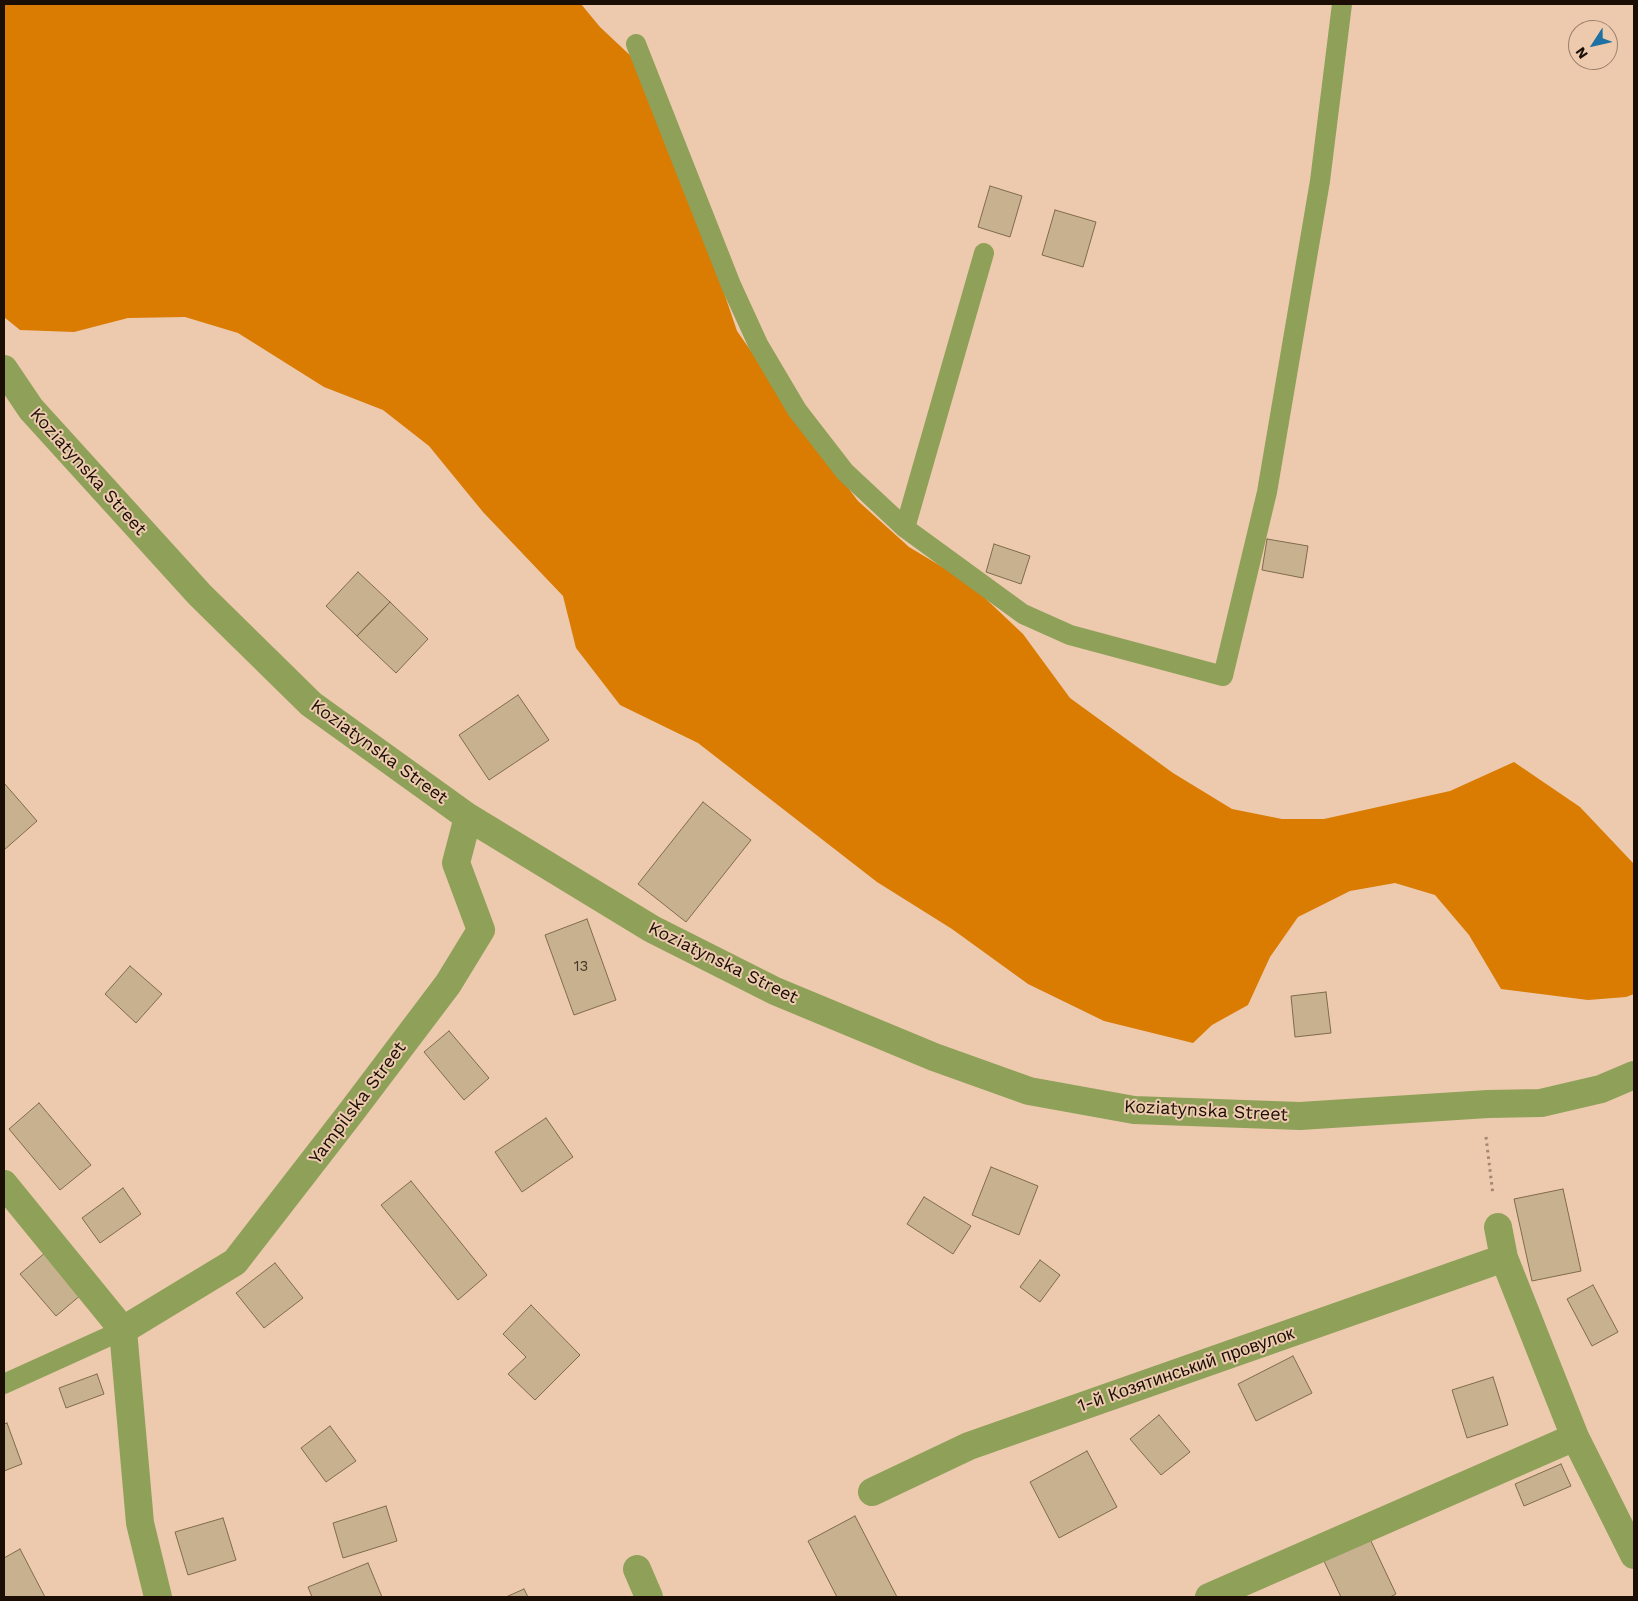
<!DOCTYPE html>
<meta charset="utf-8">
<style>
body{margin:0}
#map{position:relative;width:1638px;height:1601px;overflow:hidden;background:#edcaae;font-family:"Work Sans",sans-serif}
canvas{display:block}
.frame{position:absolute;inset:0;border:5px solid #1a0e05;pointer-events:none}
.north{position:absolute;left:1568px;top:20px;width:50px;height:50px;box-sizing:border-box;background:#edcaae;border:1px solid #997f6a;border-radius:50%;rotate:235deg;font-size:14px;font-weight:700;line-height:20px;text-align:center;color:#1a0e05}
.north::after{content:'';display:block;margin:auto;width:18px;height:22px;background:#1e71a2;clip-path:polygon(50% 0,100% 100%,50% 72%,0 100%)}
</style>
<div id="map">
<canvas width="1638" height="1601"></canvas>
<div class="frame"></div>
<div class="north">N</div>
</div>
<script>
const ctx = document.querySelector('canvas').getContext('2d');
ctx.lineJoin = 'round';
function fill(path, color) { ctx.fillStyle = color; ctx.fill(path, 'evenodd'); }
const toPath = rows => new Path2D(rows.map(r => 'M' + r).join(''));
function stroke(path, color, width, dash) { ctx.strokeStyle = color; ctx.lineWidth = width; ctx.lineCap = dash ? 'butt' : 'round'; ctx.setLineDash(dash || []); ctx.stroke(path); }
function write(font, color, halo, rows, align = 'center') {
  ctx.font = font + ' "Work Sans",sans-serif'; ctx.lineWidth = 4; ctx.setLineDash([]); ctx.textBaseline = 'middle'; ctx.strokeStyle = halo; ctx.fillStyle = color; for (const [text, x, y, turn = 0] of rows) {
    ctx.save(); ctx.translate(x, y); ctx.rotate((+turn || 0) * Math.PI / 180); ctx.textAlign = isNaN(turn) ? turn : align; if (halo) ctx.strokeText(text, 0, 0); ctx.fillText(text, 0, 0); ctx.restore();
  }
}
const forest = toPath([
 [4,4,581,4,600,27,650,74,737,331,824,456,858,501,909,547,969,583,1023,634,1070,698,1173,773,1232,809,1282,819,1324,819,1450,791,1514,762,1580,807,1634,864,1634,994,1626,997,1588,1000,1501,989,1469,935,1435,895,1395,883,1350,891,1298,917,1270,957,1248,1005,1212,1025,1193,1043,1104,1021,1028,984,952,929,877,882,698,743,620,705,576,648,563,596,483,512,429,446,383,410,324,387,238,333,185,317,128,318,74,332,20,330,4,317]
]);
const building = toPath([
 [990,186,1022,196,1010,237,978,227,990,186],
 [1055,210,1096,222,1083,267,1042,255,1055,210],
 [1267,539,1308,546,1303,578,1262,570,1267,539],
 [994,544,1030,556,1021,584,986,572,994,544],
 [358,572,390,602,357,636,326,606,358,572],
 [390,602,428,639,396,673,357,636,390,602],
 [518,695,549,740,489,780,459,735,518,695],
 [4,783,37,821,4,850,4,783],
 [703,802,751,840,686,922,638,884,703,802],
 [587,919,616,1000,574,1015,545,935,587,919],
 [130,966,162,994,136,1023,105,994,130,966],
 [1326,992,1331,1033,1295,1037,1291,996,1326,992],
 [449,1031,489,1078,464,1100,424,1052,449,1031],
 [39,1103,91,1165,60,1190,9,1129,39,1103],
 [546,1118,573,1157,522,1192,495,1152,546,1118],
 [991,1167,1038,1186,1019,1235,972,1215,991,1167],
 [411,1181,487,1275,458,1300,381,1205,411,1181],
 [123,1188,141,1214,100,1243,82,1218,123,1188],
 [1563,1189,1581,1271,1532,1281,1514,1199,1563,1189],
 [924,1197,971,1226,953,1254,907,1224,924,1197],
 [46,1252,82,1294,56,1316,20,1274,46,1252],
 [1040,1260,1060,1275,1040,1302,1020,1287,1040,1260],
 [275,1263,303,1298,264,1328,236,1293,275,1263],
 [1593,1285,1618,1332,1592,1346,1567,1299,1593,1285],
 [531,1305,580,1355,535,1400,508,1374,526,1357,503,1334,531,1305],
 [1293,1356,1312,1393,1256,1421,1238,1384,1293,1356],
 [97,1374,104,1394,66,1408,59,1388,97,1374],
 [1493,1377,1508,1425,1467,1438,1452,1390,1493,1377],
 [1159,1415,1190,1452,1161,1475,1130,1439,1159,1415],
 [7,1423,22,1464,4,1471,4,1424,7,1423],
 [330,1426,356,1461,326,1482,301,1448,330,1426],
 [1087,1451,1117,1507,1059,1538,1030,1482,1087,1451],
 [1561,1464,1571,1486,1524,1506,1515,1484,1561,1464],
 [386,1506,397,1541,343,1558,333,1523,386,1506],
 [855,1516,897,1597,837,1597,808,1541,855,1516],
 [223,1518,236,1560,188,1575,175,1532,223,1518],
 [1370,1539,1396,1594,1390,1597,1341,1597,1324,1561,1370,1539],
 [20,1549,45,1597,4,1597,4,1558,20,1549],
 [368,1563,382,1597,312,1597,308,1587,368,1563],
 [524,1589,528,1597,506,1597,524,1589]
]);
const path = toPath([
 [1486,1137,1493,1195]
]);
const service = toPath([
 [636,44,731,285,758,344,797,410,845,472,905,528,1023,614,1070,635,1223,676,1267,492,1320,181,1342,4],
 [905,528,984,253],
 [4,1384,123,1330]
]);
const minor = toPath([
 [4,369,31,409,200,595,311,704,468,817,652,929,775,991,934,1057,1029,1091,1134,1110,1300,1116,1488,1104,1541,1103,1601,1089,1634,1075],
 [4,1184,123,1330,140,1523,158,1597],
 [1498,1227,1504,1258,1575,1437,1634,1555],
 [123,1330,235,1262,352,1111,448,984,481,930,456,863,468,817],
 [872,1492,969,1446,1504,1258],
 [637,1569,649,1597],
 [1209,1597,1575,1437]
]);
const numberNames = [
 ["13",581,967]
];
const streetNames = [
 ["Koziatynska Street",88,472,48],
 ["Koziatynska Street",379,752,36],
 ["Koziatynska Street",723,963,26],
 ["Yampilska Street",358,1103,-53],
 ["Koziatynska Street",1206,1111,3],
 ["1-й Козятинський провулок",1186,1370,-19]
];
fill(forest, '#da7b02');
fill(building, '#c7b18e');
stroke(building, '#7f6b4a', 1);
stroke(path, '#a18671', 3, [2.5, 4]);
stroke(service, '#8fa059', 20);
stroke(minor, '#8fa059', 28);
write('15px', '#453727', null, numberNames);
write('18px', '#1a0e05', '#edcaae', streetNames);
</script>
